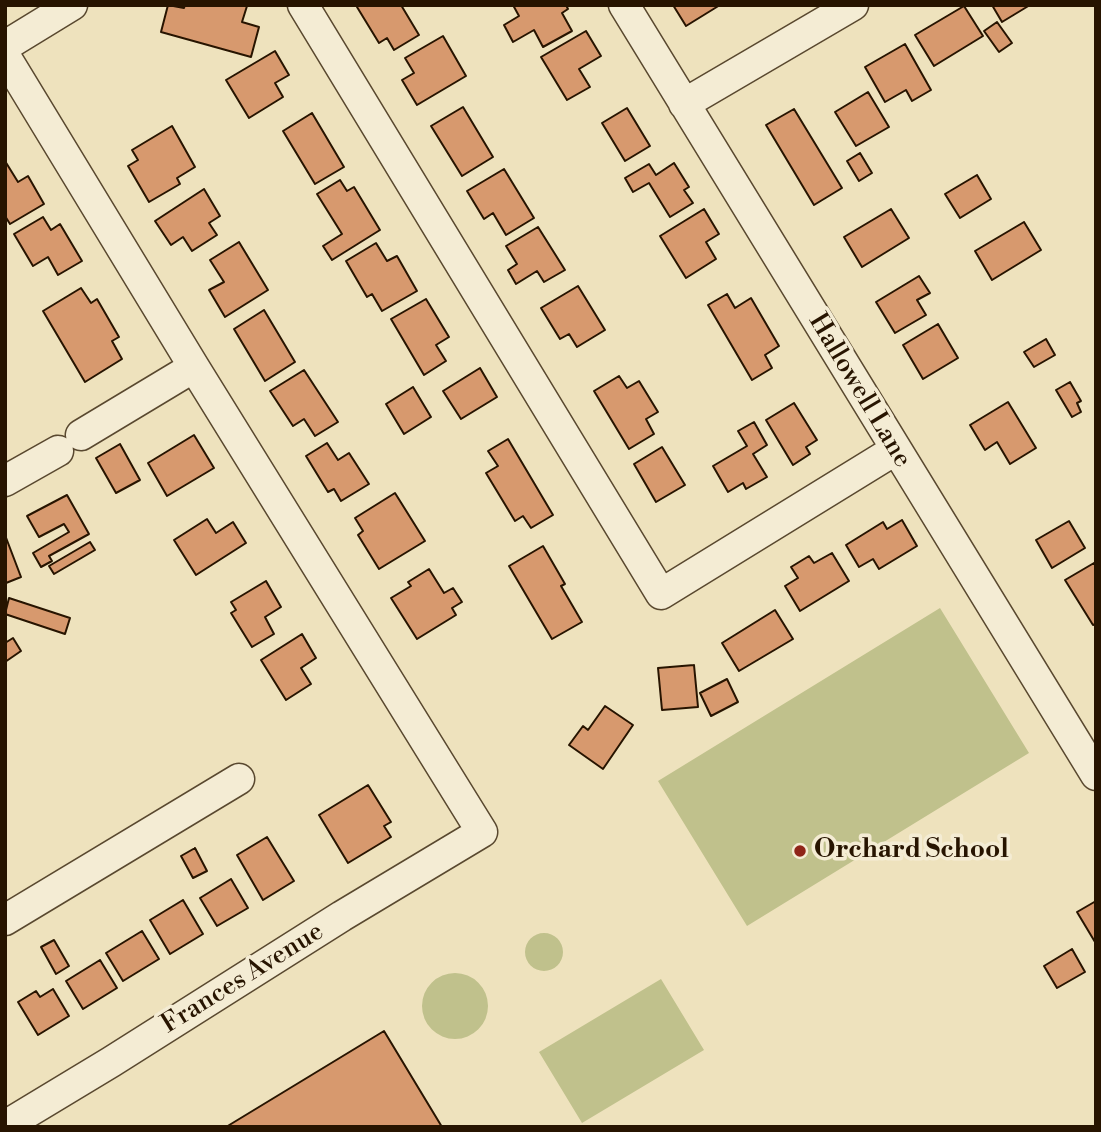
<!DOCTYPE html>
<style>
body{margin:0}
#map{position:relative;width:1101px;height:1132px;overflow:hidden;background:#eee2bd;font-family:"Libre Bodoni",serif}
canvas{display:block}
.frame{position:absolute;inset:0;border:7px solid #271400;pointer-events:none}
</style>
<div id="map">
<canvas width="1101" height="1132"></canvas>
<div class="frame"></div>
</div>
<script>
const ctx = document.querySelector('canvas').getContext('2d');
ctx.lineJoin = 'round';
function fill(path, color) { ctx.fillStyle = color; ctx.fill(path, 'evenodd'); }
const toPath = rows => new Path2D(rows.map(r => 'M' + r).join(''));
function stroke(path, color, width, dash) { ctx.strokeStyle = color; ctx.lineWidth = width; ctx.lineCap = dash ? 'butt' : 'round'; ctx.setLineDash(dash || []); ctx.stroke(path); }
function write(font, color, halo, rows, align = 'center') {
  ctx.font = font + ' "Libre Bodoni",serif'; ctx.lineWidth = 7; ctx.setLineDash([]); ctx.textBaseline = 'middle'; ctx.strokeStyle = halo; ctx.fillStyle = color; for (const [text, x, y, turn = 0] of rows) {
    ctx.save(); ctx.translate(x, y); ctx.rotate((+turn || 0) * Math.PI / 180); ctx.textAlign = isNaN(turn) ? turn : align; if (halo) ctx.strokeText(text, 0, 0); ctx.fillText(text, 0, 0); ctx.restore();
  }
}
const green = toPath([
 [940,608,1029,753,747,926,658,781],
 '525 952a19 19 0 1 1 38 0a19 19 0 1 1-38 0Z',
 '422 1006a33 33 0 1 1 66 0a33 33 0 1 1-66 0Z',
 [661,979,704,1050,582,1123,539,1052]
]);
const building = toPath([
 [168,5,184,8,185,5,247,6,242,22,259,27,251,57,161,32,168,5],
 [360,5,401,5,419,35,394,50,387,38,379,43,357,7,360,5],
 [513,5,566,5,568,9,562,13,572,31,543,47,534,30,513,42,504,25,519,16,513,5],
 [673,5,720,5,686,26,673,5],
 [992,5,1030,5,1002,22,992,5],
 [964,6,983,36,934,66,915,35,964,6],
 [997,22,1012,43,999,52,984,31,997,22],
 [586,31,601,56,579,69,590,87,567,100,541,57,586,31],
 [443,36,466,76,417,105,402,80,414,73,405,58,443,36],
 [905,44,931,90,912,101,906,90,885,102,865,67,905,44],
 [275,51,289,75,275,83,283,97,249,118,226,80,275,51],
 [868,92,889,127,856,146,835,112,868,92],
 [463,107,493,157,462,176,431,126,463,107],
 [627,108,650,146,625,161,602,123,627,108],
 [794,109,842,188,814,205,766,125,794,109],
 [312,113,344,167,315,184,283,131,312,113],
 [172,126,195,167,177,178,180,184,149,202,128,166,138,160,132,150,172,126],
 [860,153,872,173,859,181,847,161,860,153],
 [5,161,18,182,28,176,44,204,10,224,5,216,5,161],
 [674,163,689,187,684,190,693,203,670,217,649,183,633,192,625,178,649,164,656,175,674,163],
 [504,169,534,218,506,235,493,213,484,219,467,191,504,169],
 [977,175,991,199,960,218,945,194,977,175],
 [340,180,347,191,354,187,380,230,332,260,323,246,342,234,317,194,340,180],
 [204,189,220,216,209,223,217,235,192,251,183,237,171,245,155,221,204,189],
 [704,209,719,234,706,242,716,259,686,278,660,236,704,209],
 [891,209,909,238,862,267,844,237,891,209],
 [43,217,51,230,60,224,82,261,58,275,48,257,33,266,14,234,43,217],
 [1024,222,1041,250,992,280,975,251,1024,222],
 [538,227,565,270,544,282,537,271,516,284,508,270,517,264,506,246,538,227],
 [239,242,268,290,225,317,209,290,224,282,210,260,239,242],
 [376,243,387,261,397,256,417,291,382,311,372,294,367,297,346,261,376,243],
 [919,276,930,293,917,300,926,315,895,333,876,302,919,276],
 [578,286,605,330,577,347,569,334,560,339,541,308,578,286],
 [81,288,91,303,97,299,119,337,112,341,122,359,85,382,43,311,81,288],
 [727,294,735,308,751,298,779,346,765,355,772,368,752,380,708,305,727,294],
 [426,299,449,337,436,345,446,361,424,375,391,319,426,299],
 [264,310,295,362,265,381,234,329,264,310],
 [938,324,958,358,923,379,903,345,938,324],
 [1046,339,1055,355,1034,367,1024,352,1046,339],
 [480,368,497,397,461,419,443,391,480,368],
 [304,370,338,422,315,436,304,419,293,426,270,391,304,370],
 [619,376,627,388,639,381,658,412,646,419,654,434,629,449,594,391,619,376],
 [1070,382,1081,401,1077,403,1081,412,1072,417,1056,390,1070,382],
 [413,387,431,417,404,434,386,404,413,387],
 [1008,402,1036,448,1010,464,997,442,985,450,970,425,1008,402],
 [794,403,817,440,806,447,810,454,793,465,766,420,794,403],
 [754,422,767,445,753,454,767,477,746,489,743,483,728,492,713,466,747,446,738,431,754,422],
 [194,435,214,468,167,496,148,463,194,435],
 [508,439,553,515,531,528,523,516,515,521,486,473,498,466,488,451,508,439],
 [327,443,338,460,349,453,369,484,341,501,334,489,328,492,306,456,327,443],
 [120,444,140,480,116,493,96,458,120,444],
 [662,447,685,485,656,502,634,464,662,447],
 [395,493,425,541,379,569,358,535,363,531,355,518,395,493],
 [67,495,89,534,49,556,52,561,41,567,33,553,69,532,64,524,39,537,27,516,67,495],
 [207,519,216,533,233,522,246,543,196,575,174,540,207,519],
 [902,520,917,546,879,569,873,559,859,567,846,545,883,522,887,529,902,520],
 [1069,521,1085,548,1052,568,1036,540,1069,521],
 [5,535,21,577,6,583,5,582,5,535],
 [90,542,95,550,54,574,49,566,90,542],
 [543,546,565,584,561,586,582,622,552,639,509,566,543,546],
 [832,553,849,581,800,611,785,586,798,578,791,567,809,556,814,563,832,553],
 [1094,563,1096,566,1096,624,1093,625,1065,580,1094,563],
 [429,569,444,593,453,588,462,602,452,608,456,615,417,639,391,598,411,586,408,582,429,569],
 [266,581,281,607,265,617,274,634,252,647,231,613,236,610,231,602,266,581],
 [9,598,70,618,65,634,5,614,9,598],
 [775,610,793,639,739,671,722,643,775,610],
 [302,634,316,658,301,668,311,684,286,700,261,660,302,634],
 [13,638,21,651,5,662,5,643,13,638],
 [694,665,698,707,662,710,658,668,694,665],
 [727,679,738,702,711,716,700,693,727,679],
 [605,706,633,725,603,769,569,745,583,726,588,730,605,706],
 [368,785,391,822,384,826,391,837,348,863,319,815,368,785],
 [267,837,294,881,263,900,237,855,267,837],
 [195,848,207,871,193,878,181,856,195,848],
 [231,879,248,908,217,926,200,898,231,879],
 [183,900,203,934,170,954,150,920,183,900],
 [1096,901,1096,941,1095,942,1077,912,1096,901],
 [142,931,159,959,123,981,106,953,142,931],
 [54,940,69,966,56,974,41,947,54,940],
 [1072,949,1085,972,1057,988,1044,966,1072,949],
 [100,960,117,988,83,1009,66,981,100,960],
 [53,989,69,1016,38,1035,18,1002,36,991,40,997,53,989],
 [384,1031,442,1127,226,1127,384,1031]
]);
const minor = toPath([
 [303,5,661,594,895,450],
 [624,5,1096,775],
 [5,46,72,5],
 [5,56,194,367,482,832,342,916,111,1062,5,1126],
 [684,104,853,5],
 [81,435,194,367],
 [5,481,58,451],
 [5,920,239,779]
]);
const markers = [
 [800,851,7,"#8f2418"]
];
const streetNames = [
 ["Hallowell Lane",859,391,59],
 ["Frances Avenue",243,979,-32]
];
const poiNames = [
 ["Orchard School",814,851]
];
fill(green, '#c0c18c');
fill(building, '#d7996e');
stroke(building, '#271400', 2);
stroke(minor, '#59482f', 33);
stroke(minor, '#f4ecd4', 30);
for (const [x, y, r, color] of markers) { const dot = new Path2D(); dot.arc(x, y, r, 0, 2 * Math.PI); ctx.fillStyle = color; ctx.fill(dot); stroke(dot, '#f4ecd4', 2.5); }
write('26px', '#271400', '#f4ecd4', streetNames);
write('bold 26px', '#271400', '#f4ecd4', poiNames, 'left');
</script>
